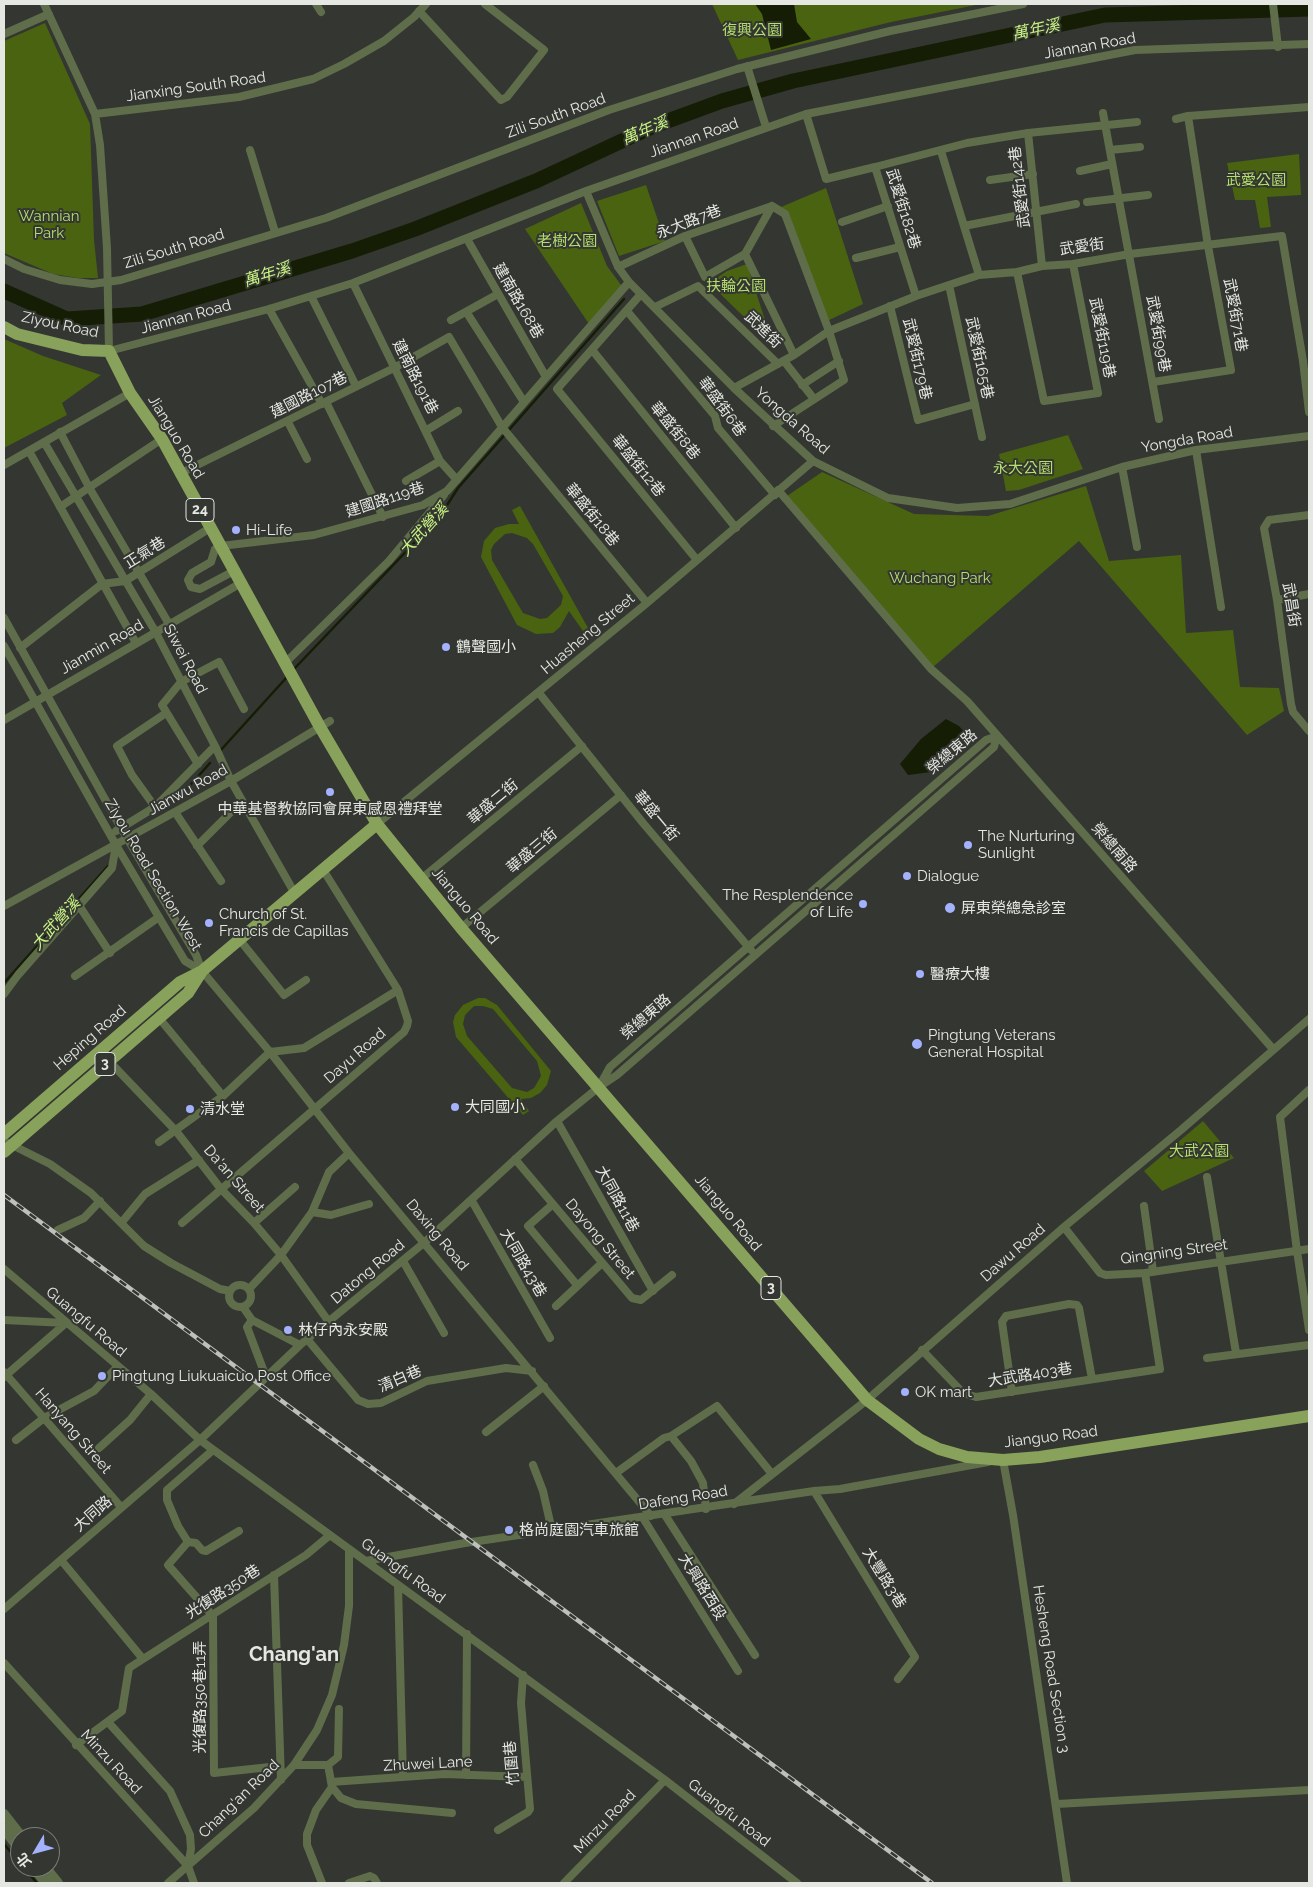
<!DOCTYPE html>
<meta charset="utf-8">
<style>
body{margin:0}
#map{position:relative;width:1313px;height:1887px;overflow:hidden;background:#343631;font-family:Raleway,"Noto Sans TC",sans-serif}
canvas{display:block}
.frame{position:absolute;inset:0;border:5px solid #e5e7e3;pointer-events:none}
.north{position:absolute;left:10px;top:1827px;width:50px;height:50px;box-sizing:border-box;background:#343631;border:1px solid #7b7d78;border-radius:50%;rotate:233deg;font-size:14px;font-weight:700;line-height:20px;text-align:center;color:#e5e7e3}
.north::after{content:'';display:block;margin:auto;width:18px;height:22px;background:#a4b1fc;clip-path:polygon(50% 0,100% 100%,50% 72%,0 100%)}
</style>
<div id="map">
<canvas width="1313" height="1887"></canvas>
<div class="frame"></div>
<div class="north">北</div>
</div>
<script>
const ctx = document.querySelector('canvas').getContext('2d');
ctx.lineJoin = 'round';
function fill(path, color) { ctx.fillStyle = color; ctx.fill(path, 'evenodd'); }
const toPath = rows => new Path2D(rows.map(r => 'M' + r).join(''));
function stroke(path, color, width, dash) { ctx.strokeStyle = color; ctx.lineWidth = width; ctx.lineCap = dash ? 'butt' : 'round'; ctx.setLineDash(dash || []); ctx.stroke(path); }
function write(font, color, halo, rows, align = 'center') {
  ctx.font = font + ' Raleway,"Noto Sans TC",sans-serif'; ctx.lineWidth = 4; ctx.setLineDash([]); ctx.textBaseline = 'middle'; ctx.strokeStyle = halo; ctx.fillStyle = color; for (const [text, x, y, turn = 0] of rows) {
    ctx.save(); ctx.translate(x, y); ctx.rotate((+turn || 0) * Math.PI / 180); ctx.textAlign = isNaN(turn) ? turn : align; if (halo) ctx.strokeText(text, 0, 0); ctx.fillText(text, 0, 0); ctx.restore();
  }
}
const green = toPath([
 [712,4,981,4,891,22,738,60],
 [45,23,90,124,94,240,98,278,78,278,53,274,4,253,4,41],
 [1299,154,1301,195,1267,197,1271,227,1260,228,1255,200,1235,200,1227,163],
 [646,185,665,241,619,256,597,201],
 [826,188,863,304,825,322,781,207],
 [581,203,607,266,624,289,589,324,525,229],
 [747,264,773,345,709,283,727,271],
 [4,339,43,356,101,375,62,403,67,415,4,448],
 [1068,435,1083,469,1019,490,1006,491,999,454],
 [822,472,914,514,988,516,1086,486,1109,561,1181,555,1186,633,1233,630,1240,687,1279,688,1284,711,1247,735,1079,541,933,667,787,496],
 [520,506,588,628,583,631,569,611,560,627,553,633,536,634,517,625,481,557,484,541,495,528,509,524,519,524,512,510],
 [512,533,527,538,533,544,563,596,561,605,547,618,540,619,523,613,492,560,491,550,494,544,505,534],
 [478,998,485,998,497,1005,551,1071,547,1085,540,1093,531,1098,521,1099,529,1111,523,1115,456,1037,453,1022,455,1015,463,1005],
 [474,1006,483,1006,493,1009,537,1061,541,1076,534,1088,527,1092,512,1088,467,1036,463,1024,465,1015],
 [1203,1121,1234,1158,1162,1191,1144,1171]
]);
const water = toPath([
 [755,4,794,4,797,22,811,39,771,50,762,14],
 [946,719,959,726,966,734,963,743,931,772,908,775,900,764,921,739]
]);
const stream = toPath([
 [294,669,440,516,458,488,624,299],
 [220,751,287,677],
 [176,801,210,763],
 [4,983,108,866],
 [4,1844,20,1863],
 [23,1867,37,1883]
]);
const river = toPath([
 [4,291,67,319,142,314,352,251,415,229,536,181,654,126,722,101,793,81,1105,15,1309,9]
]);
const minor = toPath([
 [44,4,95,114,100,145,107,248,109,351,269,309,353,283,586,191,806,114,1135,50,1309,44],
 [316,4,321,12],
 [1273,4,1278,47],
 [419,11,501,100,507,97,544,50,485,4],
 [4,34,49,14],
 [747,66,766,127],
 [1103,113,1159,419],
 [95,114,239,97,313,79,344,64,384,41,414,17,426,4],
 [806,114,826,179,875,167],
 [1176,119,1188,116,1309,107],
 [1028,133,1137,122],
 [250,150,275,232],
 [1110,150,1140,147],
 [941,151,979,275],
 [1080,171,1112,164],
 [990,180,1033,174],
 [586,191,618,267,629,282,734,388,813,461,888,498,957,508,1010,504,1122,467,1196,450,1309,436],
 [1087,202,1148,195],
 [772,206,785,214,829,331,844,380,773,426],
 [772,206,745,254,794,355],
 [842,222,888,206],
 [964,226,1076,204],
 [685,236,705,277,745,254],
 [467,239,546,377],
 [856,258,900,247],
 [4,259,24,269,60,280,92,284,121,280,326,218,609,110,737,69,890,31,1023,4],
 [618,267,685,236,772,206],
 [1017,272,1044,401,1098,393,1073,264],
 [353,283,440,461,457,480],
 [949,285,982,437],
 [641,294,557,389,697,560],
 [311,296,356,386],
 [916,296,875,167,967,143,1028,133,1042,266],
 [890,306,918,420,975,404],
 [655,307,698,286,778,364],
 [269,309,322,404],
 [627,311,715,416,718,428,775,495],
 [467,313,524,402],
 [451,320,498,294],
 [593,351,736,528],
 [784,361,814,399],
 [1153,382,1231,370,1208,246,1188,116],
 [802,385,839,361],
 [734,388,794,355,829,331,916,296,979,275,1017,272,1042,266,1073,264,1130,254,1282,236,1303,361,1309,412],
 [326,402,383,517],
 [288,422,307,459],
 [427,430,458,411],
 [60,432,90,489,169,624],
 [44,442,155,631,215,746,231,781,294,892],
 [1196,450,1221,607],
 [29,451,136,643],
 [4,465,130,393],
 [1122,467,1137,547],
 [179,474,394,368,449,337,502,427,647,603],
 [406,481,440,461],
 [778,490,931,669,967,701,1273,1049],
 [60,507,162,439],
 [1309,515,1269,520,1264,528,1277,600,1291,704,1293,712,1309,731],
 [234,571,200,589,191,587,188,580,192,573,211,562,215,549,221,546,314,535,423,505,447,491,629,282],
 [1277,600,1309,594],
 [4,618,121,828,196,955,202,971],
 [4,646,116,845,185,961,202,971,270,1052,349,1153,651,1516],
 [20,648,102,584,125,581,210,528],
 [285,663,389,561,444,495],
 [539,693,643,823,751,950],
 [4,720,241,583],
 [198,764,162,705,181,682,219,662,244,709],
 [155,807,132,775,117,746,166,713],
 [175,812,221,881],
 [377,824,647,603,813,461],
 [116,831,155,807,215,746],
 [197,846,242,801],
 [421,879,582,746],
 [4,906,231,781,330,721],
 [80,907,110,953],
 [461,928,621,795],
 [239,939,284,995,306,980],
 [75,976,159,917],
 [4,994,18,975,112,868,116,845],
 [159,1018,197,1064],
 [109,1061,176,1131,221,1189,254,1223,281,1255,329,1322],
 [200,1068,223,1096],
 [600,1085,610,1067,986,740,997,736],
 [1309,1090,1280,1117,1297,1251,1309,1330],
 [557,1121,653,1291],
 [4,1141,50,1164,91,1193,144,1246,171,1263,220,1289,230,1291],
 [159,1142,223,1096,270,1052,304,1048,398,990],
 [515,1159,632,1298,641,1300,672,1275],
 [1207,1177,1236,1353],
 [472,1201,550,1338],
 [553,1204,528,1226,577,1285],
 [1144,1206,1153,1271],
 [312,1212,331,1215,369,1204],
 [122,1222,145,1194,199,1160],
 [182,1223,404,1032,407,1026,408,1021,398,990,322,868],
 [254,1223,295,1187],
 [1064,1227,1100,1273,1106,1275,1145,1273,1309,1249],
 [58,1230,84,1218,100,1201],
 [403,1261,444,1333],
 [4,1269,151,1394,200,1440,665,1780,797,1883],
 '229 1296a11 11 0 1 1 22 0a11 11 0 1 1-22 0Z',
 [249,1289,281,1255,312,1212,329,1172,349,1153],
 [556,1306,602,1263],
 [243,1307,252,1320,300,1345],
 [4,1320,66,1323],
 [252,1320,247,1327,266,1377],
 [307,1339,358,1400,368,1404,381,1403,427,1381,506,1368,532,1371],
 [922,1350,963,1393,976,1397,1160,1369,1145,1273],
 [1207,1358,1309,1345],
 [4,1372,121,1507],
 [4,1377,66,1323],
 [1012,1392,1002,1322,1006,1316,1069,1304,1077,1305,1079,1308,1092,1379],
 [486,1432,544,1386],
 [671,1436,691,1461,703,1483,706,1509],
 [16,1440,44,1418,94,1391,118,1366],
 [99,1448,130,1420,151,1394],
 [1001,1460,1003,1460,1013,1515,1067,1883],
 [533,1465,543,1491,552,1531],
 [616,1473,664,1438,671,1436,717,1406,772,1474],
 [814,1491,915,1657,898,1679],
 [734,1504,867,1400,1064,1227,1181,1130,1309,1019],
 [665,1515,755,1655],
 [643,1518,738,1671],
 [188,1542,168,1565,213,1616,214,1773,279,1766],
 [188,1542,178,1526,167,1500,167,1490,213,1450],
 [188,1542,196,1543,202,1550,206,1551,239,1531],
 [61,1560,143,1659],
 [366,1561,465,1543,814,1491,840,1489,988,1462],
 [274,1575,281,1780],
 [398,1585,403,1777],
 [4,1609,200,1440,300,1345,425,1242,557,1121,599,1087,617,1075,898,831,994,747,997,736],
 [4,1663,188,1866,194,1883],
 [108,1722,170,1791,190,1835,191,1849,188,1866],
 [76,1745,122,1711,129,1668,306,1555,330,1535],
 [294,1765,328,1765],
 [466,1775,467,1634],
 [331,1782,445,1774,527,1777],
 [332,1787,341,1798,356,1804,452,1813],
 [1057,1804,1309,1790],
 [498,1830,528,1812,530,1809,521,1703,523,1675],
 [168,1883,254,1808,294,1765,317,1730,332,1695,344,1645,349,1606,349,1549],
 [322,1883,307,1845,307,1834,316,1810,332,1787,328,1765,338,1757,339,1709],
 [349,1883,370,1876,374,1878,377,1883],
 [564,1883,665,1780]
]);
const tertiary = toPath([
 [4,1814,22,1837],
 [4,1829,20,1850],
 [33,1867,46,1883],
 [45,1867,58,1883]
]);
const primary = toPath([
 [4,327,17,334,82,350,109,351,130,393,162,439,320,727,377,824,461,928,867,1400,919,1439,939,1449,967,1457,1003,1460,1040,1457,1309,1416],
 [4,1134,180,982,202,971,377,824],
 [4,1152,188,993,202,971]
]);
const rail = toPath([
 [4,1195,932,1883]
]);
const markers = [
 [236,530,5,"#a4b1fc"],
 [446,647,5,"#a4b1fc"],
 [330,792,5,"#a4b1fc"],
 [968,845,5,"#a4b1fc"],
 [907,876,5,"#a4b1fc"],
 [863,904,5,"#a4b1fc"],
 [950,908,6,"#a4b1fc"],
 [209,923,5,"#a4b1fc"],
 [920,974,5,"#a4b1fc"],
 [917,1044,6,"#a4b1fc"],
 [455,1107,5,"#a4b1fc"],
 [190,1109,5,"#a4b1fc"],
 [288,1330,5,"#a4b1fc"],
 [102,1376,5,"#a4b1fc"],
 [905,1392,5,"#a4b1fc"],
 [509,1530,5,"#a4b1fc"]
];
const shields = [
 [200,510,28],
 [105,1064,20],
 [771,1288,20]
];
const shieldNames = [
 ["24",200,510],
 ["3",105,1064],
 ["3",771,1288]
];
const parkNames = [
 ["復興公園",752,30],
 ["武愛公園",1256,180],
 ["Wannian",49,216],
 ["Park",49,233],
 ["老樹公園",567,241],
 ["扶輪公園",736,286],
 ["永大公園",1023,468],
 ["Wuchang Park",940,578],
 ["大武公園",1199,1151]
];
const streetNames = [
 ["Jiannan Road",1090,46,-10],
 ["Jianxing South Road",196,87,-8],
 ["Zili South Road",556,116,-20],
 ["Jiannan Road",694,138,-19],
 ["武愛街142巷",1020,187,-97],
 ["武愛街182巷",903,209,73],
 ["永大路7巷",689,222,-21],
 ["武愛街",1082,247,-8],
 ["Zili South Road",174,249,-17],
 ["建南路168巷",518,301,60],
 ["武愛街71巷",1235,315,80],
 ["Jiannan Road",186,317,-15],
 ["Ziyou Road",60,325,12],
 ["武進街",763,330,44],
 ["武愛街99巷",1158,334,80],
 ["武愛街119巷",1102,338,79],
 ["武愛街165巷",979,358,78],
 ["武愛街179巷",917,359,77],
 ["建南路191巷",415,377,63],
 ["建國路107巷",309,395,-27],
 ["華盛街6巷",722,407,54],
 ["Yongda Road",792,421,41],
 ["華盛街8巷",675,431,51],
 ["Jianguo Road",176,437,59],
 ["Yongda Road",1187,440,-10],
 ["華盛街12巷",638,466,51],
 ["建國路119巷",385,500,-18],
 ["華盛街18巷",592,515,51],
 ["正氣巷",145,553,-32],
 ["武昌街",1291,605,81],
 ["Huasheng Street",588,634,-40],
 ["Jianmin Road",102,647,-30],
 ["Siwei Road",185,659,62],
 ["榮總東路",952,752,-40],
 ["Jianwu Road",188,790,-29],
 ["華盛二街",493,802,-40],
 ["華盛一街",656,816,50],
 ["榮總南路",1114,848,49],
 ["華盛三街",532,851,-40],
 ["Ziyou Road Section West",153,875,59],
 ["Jianguo Road",465,906,50],
 ["榮總東路",646,1017,-41],
 ["Heping Road",90,1038,-41],
 ["Dayu Road",355,1056,-41],
 ["Da'an Street",234,1179,49],
 ["大同路11巷",617,1199,61],
 ["Jianguo Road",728,1213,50],
 ["Daxing Road",437,1235,50],
 ["Dayong Street",600,1239,50],
 ["Qingning Street",1174,1252,-8],
 ["Dawu Road",1013,1253,-41],
 ["大同路43巷",523,1263,60],
 ["Datong Road",368,1272,-40],
 ["Guangfu Road",86,1322,40],
 ["大武路403巷",1030,1375,-9],
 ["清白巷",400,1379,-23],
 ["Hanyang Street",73,1431,49],
 ["Jianguo Road",1051,1437,-7],
 ["Dafeng Road",683,1498,-9],
 ["大同路",93,1514,-41],
 ["Guangfu Road",403,1571,36],
 ["大豐路3巷",884,1578,58],
 ["大興路西段",702,1587,58],
 ["光復路350巷",223,1592,-33],
 ["Hesheng Road Section 3",1051,1669,81],
 ["光復路350巷11弄",200,1697,-90],
 ["Minzu Road",111,1762,47],
 ["竹圍巷",512,1763,-95],
 ["Zhuwei Lane",428,1764,-3],
 ["Chang'an Road",239,1799,-44],
 ["Guangfu Road",729,1813,38],
 ["Minzu Road",605,1822,-46]
];
const poiNames = [
 ["Hi-Life",246,530],
 ["鶴聲國小",456,647],
 ["中華基督教協同會屏東感恩禮拜堂",330,809,"center"],
 ["The Nurturing",978,836],
 ["Sunlight",978,853],
 ["Dialogue",917,876],
 ["The Resplendence",853,895,"right"],
 ["of Life",853,912,"right"],
 ["屏東榮總急診室",961,908],
 ["Church of St.",219,914],
 ["Francis de Capillas",219,931],
 ["醫療大樓",930,974],
 ["Pingtung Veterans",928,1035],
 ["General Hospital",928,1052],
 ["大同國小",465,1107],
 ["清水堂",200,1109],
 ["林仔內永安殿",298,1330],
 ["Pingtung Liukuaicuo Post Office",112,1376],
 ["OK mart",915,1392],
 ["格尚庭園汽車旅館",519,1530]
];
const waterNames = [
 ["萬年溪",1036,30,-12],
 ["萬年溪",645,131,-23],
 ["萬年溪",267,275,-17],
 ["大武營溪",424,530,-48],
 ["大武營溪",56,924,-48]
];
const districtNames = [
 ["Chang'an",294,1655]
];
fill(green, '#4a6310');
fill(water, '#151e04');
stroke(stream, '#151e04', 2.5);
stroke(river, '#151e04', 15);
stroke(minor, '#5f6d4b', 8);
stroke(tertiary, '#5f6d4b', 10);
stroke(primary, '#88a25c', 12);
stroke(rail, '#bec0bb', 4.5);
stroke(rail, '#343631', 2.5, [8]);
for (const [x, y, r, color] of markers) { const dot = new Path2D(); dot.arc(x, y, r, 0, 2 * Math.PI); ctx.fillStyle = color; ctx.fill(dot); stroke(dot, '#343631', 2); }
for (const [x, y, w] of shields) { const box = new Path2D(); box.roundRect(x - w / 2, y - 11.5, w, 23, 4); ctx.fillStyle = '#343631'; ctx.fill(box); stroke(box, '#e5e7e3', 1); }
write('bold 14px', '#e5e7e3', null, shieldNames);
write('15px', '#b4de6d', '#343631', parkNames);
write('15px', '#e5e7e3', '#343631', streetNames);
write('15px', '#e5e7e3', '#343631', poiNames, 'left');
write('italic 16px', '#caf584', '#343631', waterNames);
write('bold 20px', '#e5e7e3', '#343631', districtNames);
</script>
